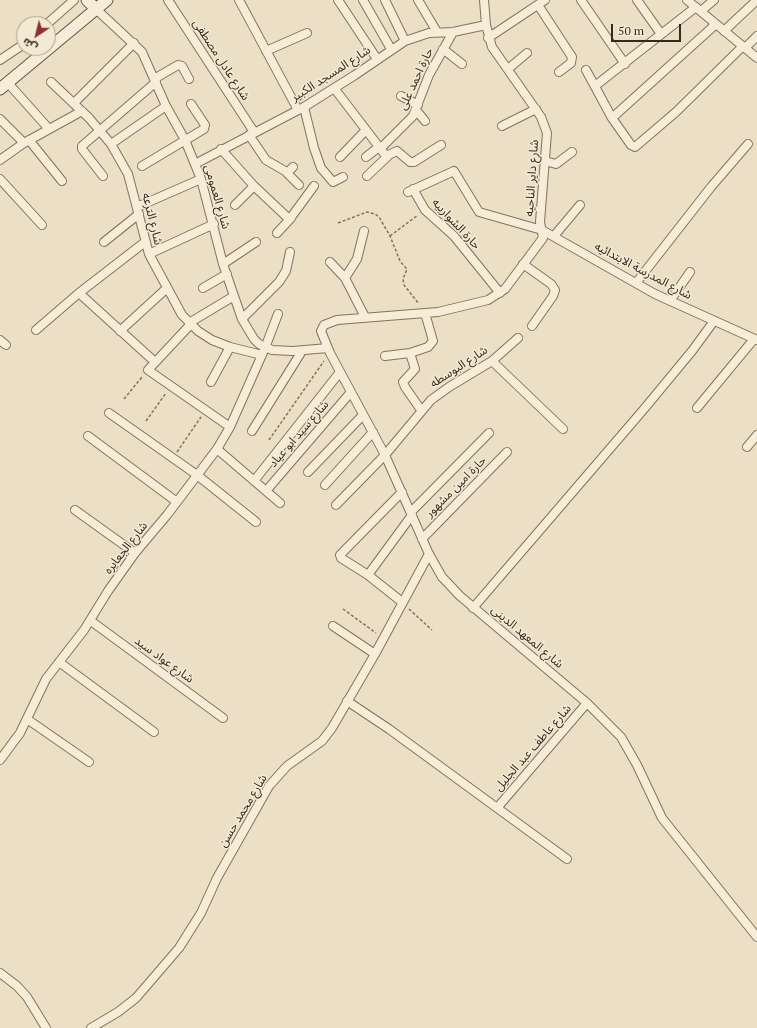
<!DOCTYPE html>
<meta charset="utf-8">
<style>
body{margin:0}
#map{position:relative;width:757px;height:1028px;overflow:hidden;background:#ebdfc5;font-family:"PT Serif","Noto Sans Arabic",serif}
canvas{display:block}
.north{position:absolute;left:16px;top:16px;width:40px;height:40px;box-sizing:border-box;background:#f3ead4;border:1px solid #a79d8c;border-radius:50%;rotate:215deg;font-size:11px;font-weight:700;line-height:16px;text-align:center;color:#352a1f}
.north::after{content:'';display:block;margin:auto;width:14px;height:18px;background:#8e3132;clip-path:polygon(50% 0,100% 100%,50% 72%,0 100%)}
.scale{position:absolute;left:611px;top:24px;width:70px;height:18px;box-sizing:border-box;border:2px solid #352a1f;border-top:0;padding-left:5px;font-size:12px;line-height:14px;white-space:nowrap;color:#352a1f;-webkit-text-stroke:3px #f3ead4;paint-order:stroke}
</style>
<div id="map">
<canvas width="757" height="1028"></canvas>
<div class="north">ش</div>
<div class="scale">50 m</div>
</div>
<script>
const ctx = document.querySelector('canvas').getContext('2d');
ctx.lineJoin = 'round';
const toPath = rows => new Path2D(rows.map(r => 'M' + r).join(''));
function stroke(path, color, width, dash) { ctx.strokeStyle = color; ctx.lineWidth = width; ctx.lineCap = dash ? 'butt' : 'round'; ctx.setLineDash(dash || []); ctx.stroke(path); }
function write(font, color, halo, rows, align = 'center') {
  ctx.font = font + ' "PT Serif","Noto Sans Arabic",serif'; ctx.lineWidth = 3; ctx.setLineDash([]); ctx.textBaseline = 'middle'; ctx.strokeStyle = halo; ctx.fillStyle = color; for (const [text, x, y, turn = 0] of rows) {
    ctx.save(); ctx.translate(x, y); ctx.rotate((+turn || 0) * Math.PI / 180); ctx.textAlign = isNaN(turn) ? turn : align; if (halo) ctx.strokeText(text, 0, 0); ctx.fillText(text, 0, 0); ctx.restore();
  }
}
const path = toPath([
 [338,223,367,212,375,214,379,217,390,236,400,261,407,269,403,279,404,285,419,304],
 [390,236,418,215],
 [124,399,142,377],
 [146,421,166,393],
 [269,440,324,361],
 [177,452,201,417],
 [343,609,376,633],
 [409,609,432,630]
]);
const street = toPath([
 [168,0,254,132],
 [239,0,298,110],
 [338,0,377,59],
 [363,0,391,49],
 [385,0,405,41],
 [418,0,437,32],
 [484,0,486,25,492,47,541,117,547,133,540,222,543,238,505,289,488,300,438,312,337,320,324,325,321,331,330,353,385,455,429,554,442,577,460,596,587,703,621,737,637,765,662,818,757,937],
 [581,0,625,64],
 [637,0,661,34],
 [687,0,757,58],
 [538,5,572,57,571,63,559,72],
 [96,9,142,52,166,106,185,140,201,179,223,264,234,296,242,319,254,339,259,344,272,350,293,351,328,348],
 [701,11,714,0],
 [47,24,74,0],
 [724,31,757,0],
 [488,38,545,0],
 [745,48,757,36],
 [443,49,462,64],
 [266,51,307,33],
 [0,60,24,44],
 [508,69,527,53],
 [586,70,612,118,631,145,635,147,676,112,743,46],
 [154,79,178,65,182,66,189,79],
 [51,82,89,118,111,144,128,174,149,254,182,315,198,331,212,340,230,347,262,355],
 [8,83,49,129],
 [595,86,696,7],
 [334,88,386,156,397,151,410,162,414,162,441,145],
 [401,96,418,105],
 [74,103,134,43],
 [304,107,314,148,321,168,333,182,343,177],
 [416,110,425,121],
 [612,118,716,24],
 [0,119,24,143],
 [502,126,536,109],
 [249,135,266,160,285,171,299,185],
 [29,140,62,181],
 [111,144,166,106],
 [221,149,254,186,288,218,292,216,314,186],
 [380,149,413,116,429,75,453,32],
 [340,157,366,130],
 [366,157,379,147],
 [0,160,24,143,82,111],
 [545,161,556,164,572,152],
 [195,164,304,107,355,75,405,41,429,33,453,32,486,25],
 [142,166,204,129,205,125,191,104],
 [287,173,293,167],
 [103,176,82,149,82,146,156,82],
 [367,176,388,156],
 [0,179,42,225],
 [413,189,425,210,454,236,500,293],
 [408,192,454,171,479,212,542,230,655,294,757,340],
 [235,205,254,186],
 [137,207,201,179],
 [364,231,357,259,345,278,365,317],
 [277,233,291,218],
 [554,236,580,205],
 [104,242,139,214],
 [149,254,214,224],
 [330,262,345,278],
 [223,264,256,242],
 [523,264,551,284,555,290,553,296,532,326],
 [636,283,711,187,748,144],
 [203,288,227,274],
 [79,293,155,362],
 [670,301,690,272],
 [242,319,279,282,286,271,290,252],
 [189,323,234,296],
 [190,325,148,370,230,427],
 [36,330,79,293,145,242],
 [120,331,167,288],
 [0,340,6,345],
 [385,356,410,353],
 [492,361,563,429],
 [211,382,230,347],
 [697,408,754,339],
 [421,410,405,387,403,382,415,369,410,353,428,347,433,341,425,313],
 [109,413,197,475,256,522],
 [252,431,302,351],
 [88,436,177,502],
 [747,447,757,435],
 [217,449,280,503],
 [308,472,363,415],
 [254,481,340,372],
 [325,485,373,432],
 [266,491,351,392],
 [336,505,385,455,431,400,449,387,492,361,518,338],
 [75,510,135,553],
 [411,512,489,433],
 [422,539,507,452],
 [368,575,412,515],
 [402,602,368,575,341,558,340,555,402,492],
 [473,608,644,409,692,351,714,321],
 [91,621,223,718],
 [333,626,375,654],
 [59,662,154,732],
 [347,701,389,729,567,859],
 [27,719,89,762],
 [0,760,20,733,46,679,84,630,108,591,135,553,167,515,217,449,230,427,265,348,278,314],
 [497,808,587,703],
 [0,973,17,986,27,997,46,1028],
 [91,1028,118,1012,136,998,179,948,201,913,217,878,269,786,287,766,322,741,332,728,375,654,429,554]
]);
const secondary = toPath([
 [87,0,96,9],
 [0,89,107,0]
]);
const streetNames = [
 ["شارع عادل مصطفى",221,60,57],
 ["شارع المسجد الكبير",331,74,-33],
 ["حارة احمد على",416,79,-65],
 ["شارع داير الناحيه",532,178,-86],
 ["شارع العمومى",217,197,74],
 ["شارع الترعه",152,219,76],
 ["حارة الشواربيه",456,224,47],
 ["شارع المدرسة الابتدائيه",643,271,28],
 ["شارع البوسطه",459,367,-33],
 ["شارع سيد ابو عياد",299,434,-49],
 ["حارة امين مشهور",456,487,-45],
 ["شارع الجعايره",126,548,-52],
 ["شارع المعهد الدينى",527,637,40],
 ["شارع عواد سيد",164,660,36],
 ["شارع عاطف عبد الجليل",533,748,-49],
 ["شارع محمد حسن",243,811,-59]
];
stroke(street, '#84725c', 10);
stroke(secondary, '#665340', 13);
stroke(path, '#84725c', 1.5, [3, 2]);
stroke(street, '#f6edd8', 8);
stroke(secondary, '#f6edd8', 11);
write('12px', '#352a1f', '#f3ead4', streetNames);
</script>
